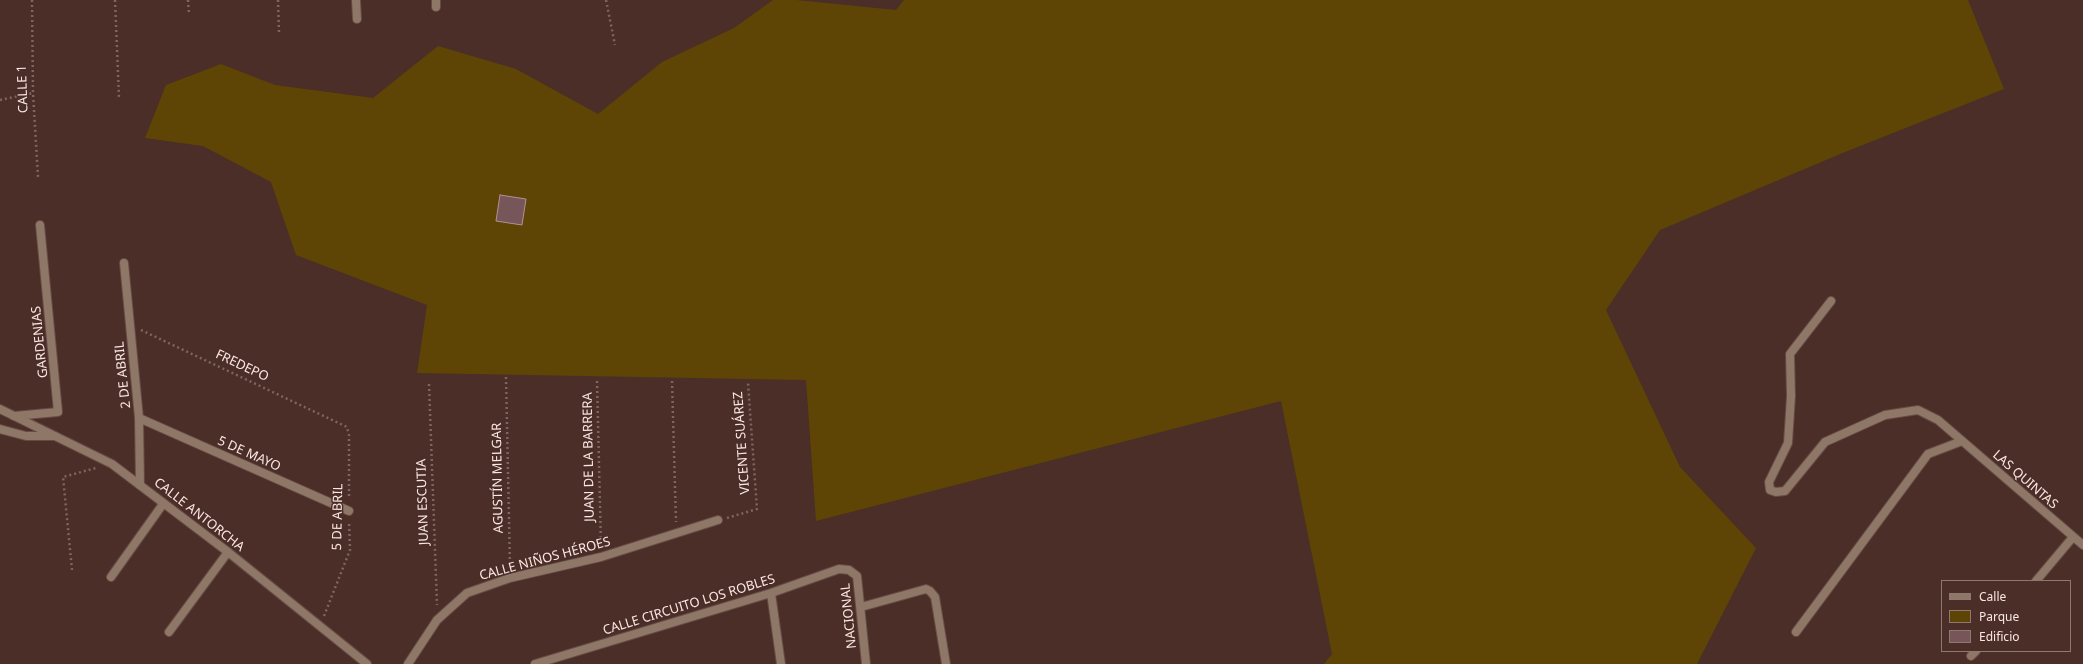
<!DOCTYPE html>
<meta charset="utf-8">
<style>
body{margin:0}
#map{position:relative;width:2083px;height:664px;overflow:hidden;background:#4a2e27;font-family:"Noto Sans",sans-serif}
canvas{display:block}
.legend{position:absolute;left:1941px;top:580px;width:130px;height:72px;box-sizing:border-box;background:#4a2e27;border:1px solid #907872;margin:0;padding:5px 7px;list-style:none;font-size:12px;color:#fae6e2}
.legend li{display:flex;align-items:center;gap:8px;height:20px}
.legend b{width:20px;border:1px solid #907872}
</style>
<div id="map">
<canvas width="2083" height="664"></canvas>
<ul class="legend">
<li><b style="height:5px;background:#8e7766"></b>Calle</li>
<li><b style="height:11px;background:#5f4505"></b>Parque</li>
<li><b style="height:11px;background:#77565a"></b>Edificio</li>
</ul>
</div>
<script>
const ctx = document.querySelector('canvas').getContext('2d');
ctx.lineJoin = 'round';
function fill(path, color) { ctx.fillStyle = color; ctx.fill(path, 'evenodd'); }
const toPath = rows => new Path2D(rows.map(r => 'M' + r).join(''));
function stroke(path, color, width, dash) { ctx.strokeStyle = color; ctx.lineWidth = width; ctx.lineCap = dash ? 'butt' : 'round'; ctx.setLineDash(dash || []); ctx.stroke(path); }
function write(font, color, halo, rows, align = 'center') {
  ctx.font = font + ' "Noto Sans",sans-serif'; ctx.lineWidth = 3; ctx.setLineDash([]); ctx.textBaseline = 'middle'; ctx.strokeStyle = halo; ctx.fillStyle = color; for (const [text, x, y, turn = 0] of rows) {
    ctx.save(); ctx.translate(x, y); ctx.rotate((+turn || 0) * Math.PI / 180); ctx.textAlign = isNaN(turn) ? turn : align; if (halo) ctx.strokeText(text, 0, 0); ctx.fillText(text, 0, 0); ctx.restore();
  }
}
const green = toPath([
 [773,0,796,0,896,10,904,0,1968,0,2004,89,1845,152,1660,230,1606,310,1680,467,1756,548,1697,664,1324,664,1332,654,1281,401,816,521,806,380,417,373,427,305,296,255,271,182,203,146,145,138,166,85,221,64,275,85,373,98,438,46,516,69,598,114,662,62,734,28]
]);
const building = toPath([
 [500,195,526,199,522,225,496,221,500,195]
]);
const path = toPath([
 [32,0,33,93,38,177],
 [115,0,119,97],
 [188,0,189,14],
 [278,0,279,33],
 [606,0,615,45],
 [0,100,33,93],
 [141,330,347,427,349,435,349,498],
 [506,377,510,567],
 [597,381,601,547],
 [672,381,676,522],
 [429,384,437,605],
 [727,518,757,509,748,383],
 [72,570,63,477,96,468],
 [324,616,350,550,349,521]
]);
const minor = toPath([
 [356,0,357,19],
 [436,0,436,7],
 [124,263,139,418,140,485],
 [1831,301,1790,354,1791,396,1788,443,1769,482,1770,490,1776,492,1785,491,1825,442,1885,415,1918,410,1938,420,2083,545],
 [14,416,58,412,40,225],
 [139,418,349,511],
 [0,429,26,436,54,436],
 [111,577,163,504],
 [2036,581,2073,537],
 [771,593,781,664],
 [861,607,926,589,930,591,935,597,946,664],
 [169,632,228,552],
 [1796,632,1928,454,1962,441],
 [1971,656,1976,651],
 [408,664,437,620,467,593,510,578,601,557,718,520],
 [535,664,771,593,839,569,849,570,857,576,866,664]
]);
const tertiary = toPath([
 [0,409,112,464,228,552,367,664]
]);
const streetNames = [
 ["CALLE 1",23,89,-92],
 ["GARDENIAS",40,342,-96],
 ["FREDEPO",242,366,25],
 ["2 DE ABRIL",123,375,-96],
 ["VICENTE SUÁREZ",742,443,-94],
 ["5 DE MAYO",249,454,24],
 ["JUAN DE LA BARRERA",589,457,-91],
 ["AGUSTÍN MELGAR",498,478,-91],
 ["LAS QUINTAS",2025,480,41],
 ["JUAN ESCUTIA",423,502,-92],
 ["CALLE ANTORCHA",199,515,38],
 ["5 DE ABRIL",338,517,-89],
 ["CALLE NIÑOS HÉROES",545,559,-15],
 ["CALLE CIRCUITO LOS ROBLES",689,605,-17],
 ["NACIONAL",849,616,-96]
];
fill(green, '#5f4505');
fill(building, '#77565a');
stroke(building, '#b49095', 1);
stroke(minor, '#664b45', 10);
stroke(tertiary, '#664b45', 10);
stroke(path, '#7f655f', 2.5, [2, 3]);
stroke(minor, '#8e7766', 8);
stroke(tertiary, '#8e7766', 8);
write('13px', '#fae6e2', '#4a2e27', streetNames);
</script>
